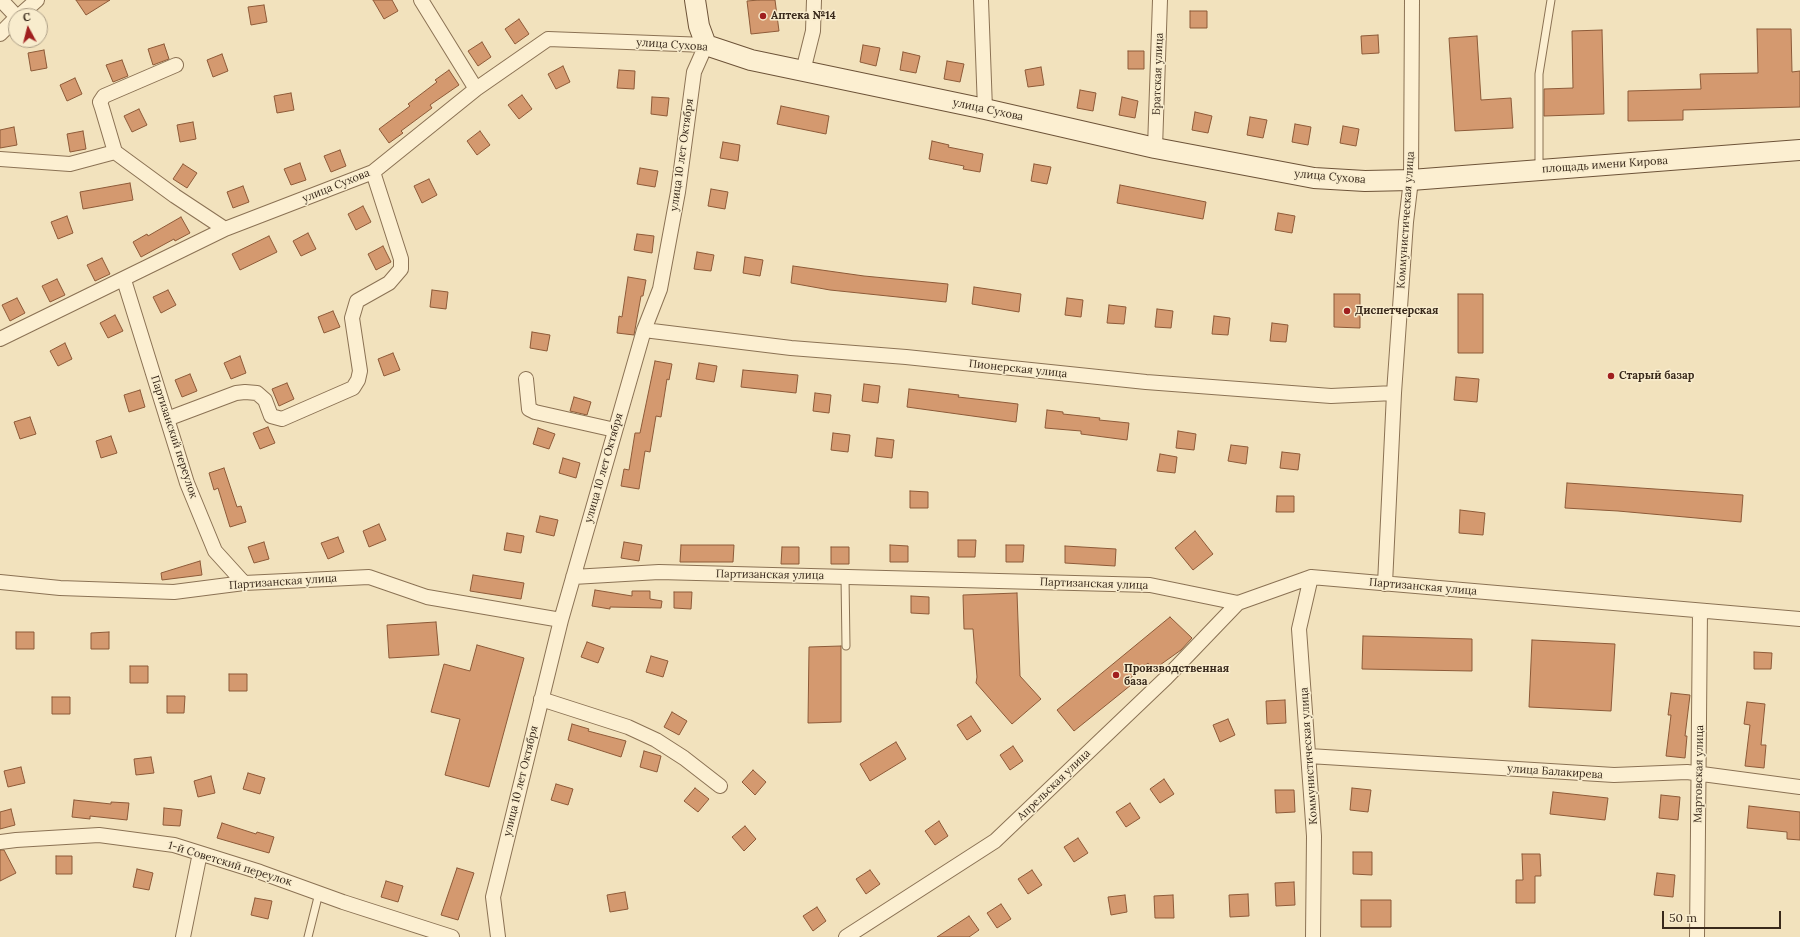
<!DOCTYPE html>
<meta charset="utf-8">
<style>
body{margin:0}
#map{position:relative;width:1800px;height:937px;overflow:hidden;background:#f2e2bd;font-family:Lora,serif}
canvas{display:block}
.north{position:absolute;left:8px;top:8px;width:40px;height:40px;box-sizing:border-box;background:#f8eccd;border:1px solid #ac9e86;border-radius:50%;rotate:353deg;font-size:11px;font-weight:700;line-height:16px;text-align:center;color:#39291b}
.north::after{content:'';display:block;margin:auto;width:14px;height:18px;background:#a01f1f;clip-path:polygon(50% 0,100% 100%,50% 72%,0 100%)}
.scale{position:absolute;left:1662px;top:911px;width:119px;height:18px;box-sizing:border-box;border:2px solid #39291b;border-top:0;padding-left:5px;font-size:12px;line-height:14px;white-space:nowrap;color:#39291b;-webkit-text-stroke:3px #f8eccd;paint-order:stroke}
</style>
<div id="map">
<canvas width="1800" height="937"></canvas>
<div class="north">С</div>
<div class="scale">50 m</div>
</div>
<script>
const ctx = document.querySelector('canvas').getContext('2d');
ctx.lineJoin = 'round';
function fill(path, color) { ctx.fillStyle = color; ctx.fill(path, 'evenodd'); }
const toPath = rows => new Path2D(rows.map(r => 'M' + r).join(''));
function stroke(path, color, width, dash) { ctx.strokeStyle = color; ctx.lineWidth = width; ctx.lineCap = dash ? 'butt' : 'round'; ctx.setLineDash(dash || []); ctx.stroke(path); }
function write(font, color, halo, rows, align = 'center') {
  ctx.font = font + ' Lora,serif'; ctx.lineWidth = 3; ctx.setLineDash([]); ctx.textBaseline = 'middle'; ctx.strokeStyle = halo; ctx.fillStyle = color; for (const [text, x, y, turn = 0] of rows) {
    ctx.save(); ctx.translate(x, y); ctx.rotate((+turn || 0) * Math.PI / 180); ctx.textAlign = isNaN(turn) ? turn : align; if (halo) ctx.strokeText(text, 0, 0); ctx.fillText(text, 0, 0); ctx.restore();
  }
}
const building = toPath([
 [76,0,110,0,86,15,76,0],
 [373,0,392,0,398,11,384,19,373,0],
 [759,0,775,0,779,31,751,34,747,1,759,0],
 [264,5,267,22,251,25,248,7,264,5],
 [1190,11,1207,11,1207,28,1190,28,1190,11],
 [519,19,529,34,515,44,505,29,519,19],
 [1757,29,1791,29,1792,72,1800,71,1800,107,1683,110,1683,120,1628,121,1628,91,1701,89,1700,74,1758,73,1757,29],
 [1602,30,1604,114,1544,116,1544,89,1573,88,1572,31,1602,30],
 [1378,35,1379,53,1362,54,1361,36,1378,35],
 [1477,36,1481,100,1511,98,1513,128,1455,131,1449,38,1477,36],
 [482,42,491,57,478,66,468,51,482,42],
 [164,44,169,59,153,65,148,49,164,44],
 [863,45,880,48,876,66,860,62,863,45],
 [44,50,47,68,31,71,28,53,44,50],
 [1128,51,1144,51,1144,69,1128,69,1128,51],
 [903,52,920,56,916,73,900,70,903,52],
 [222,54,228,71,213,77,207,60,222,54],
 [122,60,128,76,113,82,106,65,122,60],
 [947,61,964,64,960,82,944,79,947,61],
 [563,66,570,82,556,89,548,74,563,66],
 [1041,67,1044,85,1028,87,1025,70,1041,67],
 [449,70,459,85,430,105,432,108,401,131,403,133,389,143,379,129,410,106,408,104,437,82,435,80,449,70],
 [619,70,635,71,634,89,617,88,619,70],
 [75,78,82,94,67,101,60,85,75,78],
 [1080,90,1096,93,1093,111,1077,108,1080,90],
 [291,93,294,110,277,113,274,96,291,93],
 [522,95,532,109,519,119,508,105,522,95],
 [652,97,669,98,667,116,651,114,652,97],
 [1122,97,1138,101,1135,118,1119,115,1122,97],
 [781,106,829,116,826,134,777,124,781,106],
 [139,109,147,125,132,132,124,116,139,109],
 [1195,112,1212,116,1208,133,1192,130,1195,112],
 [1250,117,1267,120,1263,138,1247,135,1250,117],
 [193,122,196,139,180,142,177,125,193,122],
 [1295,124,1311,127,1308,145,1292,142,1295,124],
 [1343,126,1359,129,1356,146,1340,143,1343,126],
 [14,127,17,145,0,148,0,130,14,127],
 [83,131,86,149,70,152,67,134,83,131],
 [480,131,490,145,477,155,467,141,480,131],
 [932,141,949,145,948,147,983,154,980,172,963,169,964,166,929,159,932,141],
 [723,142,740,145,738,161,720,158,723,142],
 [340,150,346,166,331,172,324,156,340,150],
 [300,163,306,180,291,185,284,169,300,163],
 [183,164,197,173,187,188,173,179,183,164],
 [1034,164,1051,167,1047,184,1031,181,1034,164],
 [640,168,658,171,655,187,637,184,640,168],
 [429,179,437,195,422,203,414,186,429,179],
 [130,183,133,200,83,209,80,192,130,183],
 [1120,185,1206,202,1203,219,1117,203,1120,185],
 [243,186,249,202,233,208,227,192,243,186],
 [711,189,728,192,725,209,708,206,711,189],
 [363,206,371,222,356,230,348,214,363,206],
 [1278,213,1295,216,1292,233,1275,230,1278,213],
 [67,216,73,233,58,239,51,222,67,216],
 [181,217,190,233,175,241,174,239,141,257,133,242,147,234,148,236,181,217],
 [308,233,316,249,301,256,293,241,308,233],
 [637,234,654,236,652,253,634,250,637,234],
 [269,236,277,252,240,270,232,254,269,236],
 [383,246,391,262,376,270,368,254,383,246],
 [697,252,714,255,711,271,694,269,697,252],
 [745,257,763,260,760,276,743,273,745,257],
 [102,258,110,274,95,281,87,265,102,258],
 [793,266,864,276,948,284,946,302,830,290,791,283,793,266],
 [628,277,646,280,643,296,641,296,634,335,617,333,619,316,622,317,628,277],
 [57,279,65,295,50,302,42,286,57,279],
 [974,287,1021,294,1019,312,972,304,974,287],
 [168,290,176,305,161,313,153,297,168,290],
 [432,290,448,292,446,309,430,307,432,290],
 [1334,294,1360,294,1360,328,1334,327,1334,294],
 [1458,294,1483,294,1483,353,1458,353,1458,294],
 [17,298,25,313,10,321,2,305,17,298],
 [1067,298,1083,300,1081,317,1065,315,1067,298],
 [1109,305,1126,307,1124,324,1107,323,1109,305],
 [1157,309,1173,311,1171,328,1155,327,1157,309],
 [333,311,340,327,324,333,318,317,333,311],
 [115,315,123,331,108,338,100,323,115,315],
 [1214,316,1230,318,1228,335,1212,334,1214,316],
 [1272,323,1288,325,1286,342,1270,341,1272,323],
 [532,332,550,335,547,351,530,348,532,332],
 [65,343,72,359,58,366,50,351,65,343],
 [393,353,400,370,384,376,378,359,393,353],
 [240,356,246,373,231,379,224,363,240,356],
 [655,361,672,364,669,380,667,379,661,417,656,416,650,452,645,451,639,489,621,486,624,469,629,470,635,433,640,433,655,361],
 [699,363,717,366,714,382,696,379,699,363],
 [743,370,798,375,796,393,741,387,743,370],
 [190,374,197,391,182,397,175,380,190,374],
 [1456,377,1479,379,1477,402,1454,400,1456,377],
 [287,383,294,399,279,406,272,389,287,383],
 [864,384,880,386,878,403,862,401,864,384],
 [909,389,959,395,958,397,1018,404,1016,422,907,407,909,389],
 [140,390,145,407,129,412,124,395,140,390],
 [815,393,831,395,829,413,813,411,815,393],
 [574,397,591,402,587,415,570,411,574,397],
 [1047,410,1063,412,1063,414,1100,418,1099,420,1129,423,1127,440,1081,434,1081,431,1045,428,1047,410],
 [30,417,36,434,20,439,14,422,30,417],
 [268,427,275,443,260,449,253,433,268,427],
 [538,428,555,434,549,449,533,444,538,428],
 [1178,431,1196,434,1194,450,1176,448,1178,431],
 [833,433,850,435,848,452,831,450,833,433],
 [111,436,117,453,101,458,96,441,111,436],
 [877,438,894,440,892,458,875,456,877,438],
 [1231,445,1248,447,1246,464,1228,461,1231,445],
 [1282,452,1300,454,1298,470,1280,468,1282,452],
 [1160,454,1177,457,1175,473,1157,471,1160,454],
 [563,458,580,463,576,478,559,473,563,458],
 [224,468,237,507,241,506,246,522,230,527,218,488,214,490,209,473,224,468],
 [1567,483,1743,495,1741,522,1618,511,1565,508,1567,483],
 [910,491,928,492,928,508,910,508,910,491],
 [1277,496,1294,496,1294,512,1276,512,1277,496],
 [1460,510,1485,513,1483,535,1459,533,1460,510],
 [540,516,558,520,554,536,536,532,540,516],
 [379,524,386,540,369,547,363,531,379,524],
 [1195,531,1213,554,1193,570,1175,548,1195,531],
 [507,533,524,536,521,553,504,550,507,533],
 [338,537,344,552,328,559,321,543,338,537],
 [958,540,976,540,975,557,958,557,958,540],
 [264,542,269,559,254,563,248,547,264,542],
 [624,542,642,545,639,561,621,558,624,542],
 [681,545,734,545,733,562,680,562,681,545],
 [890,545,908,546,908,562,890,562,890,545],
 [1006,545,1024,545,1023,562,1006,562,1006,545],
 [1065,546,1116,549,1115,566,1065,563,1065,546],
 [782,547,799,547,799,564,781,564,782,547],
 [831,547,849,547,849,564,831,564,831,547],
 [200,561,202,575,162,580,161,573,200,561],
 [473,575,524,583,521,599,470,591,473,575],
 [595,590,632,596,632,591,650,591,650,599,662,601,661,608,610,607,610,609,592,606,595,590],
 [674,592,692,592,691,609,674,608,674,592],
 [1017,593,1020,676,1041,699,1012,724,976,683,977,677,973,629,964,629,963,595,1017,593],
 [911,596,929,597,929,614,911,613,911,596],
 [1170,617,1192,638,1181,650,1153,670,1148,663,1127,681,1131,685,1074,731,1057,710,1170,617],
 [436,622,439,655,389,658,387,625,436,622],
 [16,632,34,632,34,649,16,649,16,632],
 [109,632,109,649,91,649,91,633,109,632],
 [1363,636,1472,639,1472,671,1362,669,1363,636],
 [1532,640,1615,644,1611,711,1529,707,1532,640],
 [587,642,604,648,598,663,581,657,587,642],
 [477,645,524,658,489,787,445,775,460,719,431,712,444,664,470,671,477,645],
 [841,646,841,722,808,723,809,647,841,646],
 [1754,652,1772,653,1771,669,1754,669,1754,652],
 [651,656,668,661,663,677,646,672,651,656],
 [130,666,148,666,148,683,130,683,130,666],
 [229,674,247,674,247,691,229,691,229,674],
 [1671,693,1690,695,1685,736,1687,736,1685,758,1666,756,1671,715,1668,715,1671,693],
 [167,696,185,696,184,713,167,713,167,696],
 [52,697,70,697,70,714,52,714,52,697],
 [1285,700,1286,723,1267,724,1266,701,1285,700],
 [1747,702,1765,704,1761,745,1766,745,1764,768,1745,766,1750,725,1744,724,1747,702],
 [672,712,687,721,679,735,664,727,672,712],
 [971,716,981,731,967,740,957,725,971,716],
 [1228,719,1235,735,1220,742,1213,725,1228,719],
 [572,724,589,729,588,731,626,741,621,757,568,740,572,724],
 [896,742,906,759,870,781,860,764,896,742],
 [1013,746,1023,761,1010,770,1000,755,1013,746],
 [644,751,661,756,657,772,640,767,644,751],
 [151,757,154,773,136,775,134,759,151,757],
 [21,767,25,783,8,787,4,771,21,767],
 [753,770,766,782,755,795,742,782,753,770],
 [248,773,265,778,260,794,243,789,248,773],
 [211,776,215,793,198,797,194,781,211,776],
 [1164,779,1174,794,1160,803,1150,789,1164,779],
 [556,784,573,789,568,805,551,800,556,784],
 [695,788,709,799,698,812,684,801,695,788],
 [1352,788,1371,790,1368,812,1350,810,1352,788],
 [1275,790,1294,790,1295,812,1276,813,1275,790],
 [1553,792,1608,798,1605,820,1550,814,1553,792],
 [1661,795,1680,797,1678,820,1659,818,1661,795],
 [74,800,111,804,111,802,129,803,127,820,90,816,90,819,72,817,74,800],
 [1130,803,1140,818,1126,827,1116,812,1130,803],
 [1749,806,1800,812,1800,840,1787,839,1787,832,1747,828,1749,806],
 [164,808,182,810,180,826,163,825,164,808],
 [11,809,15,825,0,829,0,812,11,809],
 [939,821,948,836,935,845,925,831,939,821],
 [222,823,256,834,257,832,274,837,269,853,217,838,222,823],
 [745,826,756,839,744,851,732,837,745,826],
 [1078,838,1088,853,1074,862,1064,847,1078,838],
 [0,850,4,850,16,873,0,881,0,850],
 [1353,852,1372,852,1372,875,1353,874,1353,852],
 [1522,854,1540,854,1541,876,1535,876,1535,903,1516,903,1516,880,1523,880,1522,854],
 [56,856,72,856,72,874,56,874,56,856],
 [457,868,474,873,458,920,441,915,457,868],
 [137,869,153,873,149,890,133,887,137,869],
 [870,870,880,884,866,894,856,879,870,870],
 [1032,870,1042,885,1028,894,1018,879,1032,870],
 [1657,873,1675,875,1673,897,1654,895,1657,873],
 [386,881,403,886,398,902,381,897,386,881],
 [1294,882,1295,905,1276,906,1275,883,1294,882],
 [625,892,628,909,610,912,607,895,625,892],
 [1248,894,1249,916,1230,917,1229,895,1248,894],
 [1125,895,1127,912,1111,915,1108,897,1125,895],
 [1173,895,1174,918,1155,918,1154,896,1173,895],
 [255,898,272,901,268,919,251,915,255,898],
 [1361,900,1391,900,1391,927,1361,927,1361,900],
 [1001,904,1011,919,997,928,987,913,1001,904],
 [817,907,826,921,813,931,803,916,817,907],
 [969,916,979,930,969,937,937,937,969,916]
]);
const lane = toPath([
 [1539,170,1539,74,1551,0],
 [845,577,846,646],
 [308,937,319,893]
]);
const street = toPath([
 [1,0,16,16],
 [421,0,476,89],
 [981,0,985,109],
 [19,16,37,0],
 [0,34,16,18],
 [803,71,813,31,814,0],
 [1155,148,1160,0],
 [115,152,102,108,100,102,104,96,176,65],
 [0,159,70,164,115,152,175,196,225,229],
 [124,280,187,483,215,551,244,583],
 [644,330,791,348,906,357,1146,382,1331,396,1394,393],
 [0,339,225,229,373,172,476,89,548,39,706,45,694,72,678,192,660,289,644,330,561,620,493,897,498,937],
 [526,379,529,409,535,412,615,430],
 [167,419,236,393,245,392,257,393,265,400,271,416,282,419,353,388,358,380,360,371,352,318,357,301,389,283,401,269,401,259,373,172],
 [573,577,659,572,1150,585,1238,603,1311,577,1800,619],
 [1311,577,1299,629,1314,836,1313,937],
 [0,582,60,588,174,592,244,583,369,577,427,597,561,620],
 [1385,584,1394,393,1406,222,1411,180,1412,0],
 [541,699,628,727,656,740,684,758,720,786],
 [1309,756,1614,775,1687,772,1800,787],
 [0,842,16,840,99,835,174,845,260,872,343,902,452,937],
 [183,937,200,853],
 [846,937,995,841,1166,678,1238,603],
 [1697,937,1700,611]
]);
const secondary = toPath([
 [695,0,699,26,706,45,751,60,985,109,1155,148,1314,178,1365,181,1411,180,1800,150]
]);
const markers = [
 [763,16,4,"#a01f1f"],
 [1347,311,4,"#a01f1f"],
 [1611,376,4,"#a01f1f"],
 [1116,675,4,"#a01f1f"]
];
const poiNames = [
 ["Аптека №14",771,16],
 ["Диспетчерская",1355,311],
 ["Старый базар",1619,376],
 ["Производственная",1124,669],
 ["база",1124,682]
];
const streetNames = [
 ["улица Сухова",672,45,4],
 ["Братская улица",1158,74,-88],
 ["улица Сухова",988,110,12],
 ["улица 10 лет Октября",682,155,-82],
 ["площадь имени Кирова",1605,165,-4],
 ["улица Сухова",1330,177,5],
 ["улица Сухова",336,186,-22],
 ["Коммунистическая улица",1406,220,-86],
 ["Пионерская улица",1018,369,6],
 ["Партизанский переулок",174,437,72],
 ["улица 10 лет Октября",604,468,-74],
 ["Партизанская улица",770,575,1],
 ["Партизанская улица",283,582,-4],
 ["Партизанская улица",1094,584,2],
 ["Партизанская улица",1423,587,5],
 ["Коммунистическая улица",1309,756,-94],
 ["улица Балакирева",1555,772,4],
 ["Мартовская улица",1699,774,-89],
 ["улица 10 лет Октября",521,781,-76],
 ["Апрельская улица",1054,785,-44],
 ["1-й Советский переулок",230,864,17]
];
fill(building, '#d4996f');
stroke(building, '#8d5a38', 1);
stroke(lane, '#8b7254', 9);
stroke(street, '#8b7254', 16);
stroke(secondary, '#6d5338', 22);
stroke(lane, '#fcefd1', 7);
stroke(street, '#fcefd1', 14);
stroke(secondary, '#fcefd1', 20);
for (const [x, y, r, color] of markers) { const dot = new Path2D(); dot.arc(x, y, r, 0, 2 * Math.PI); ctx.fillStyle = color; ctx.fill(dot); stroke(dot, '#f8eccd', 1.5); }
write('bold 11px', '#39291b', '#f8eccd', poiNames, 'left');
write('11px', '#39291b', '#f8eccd', streetNames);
</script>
